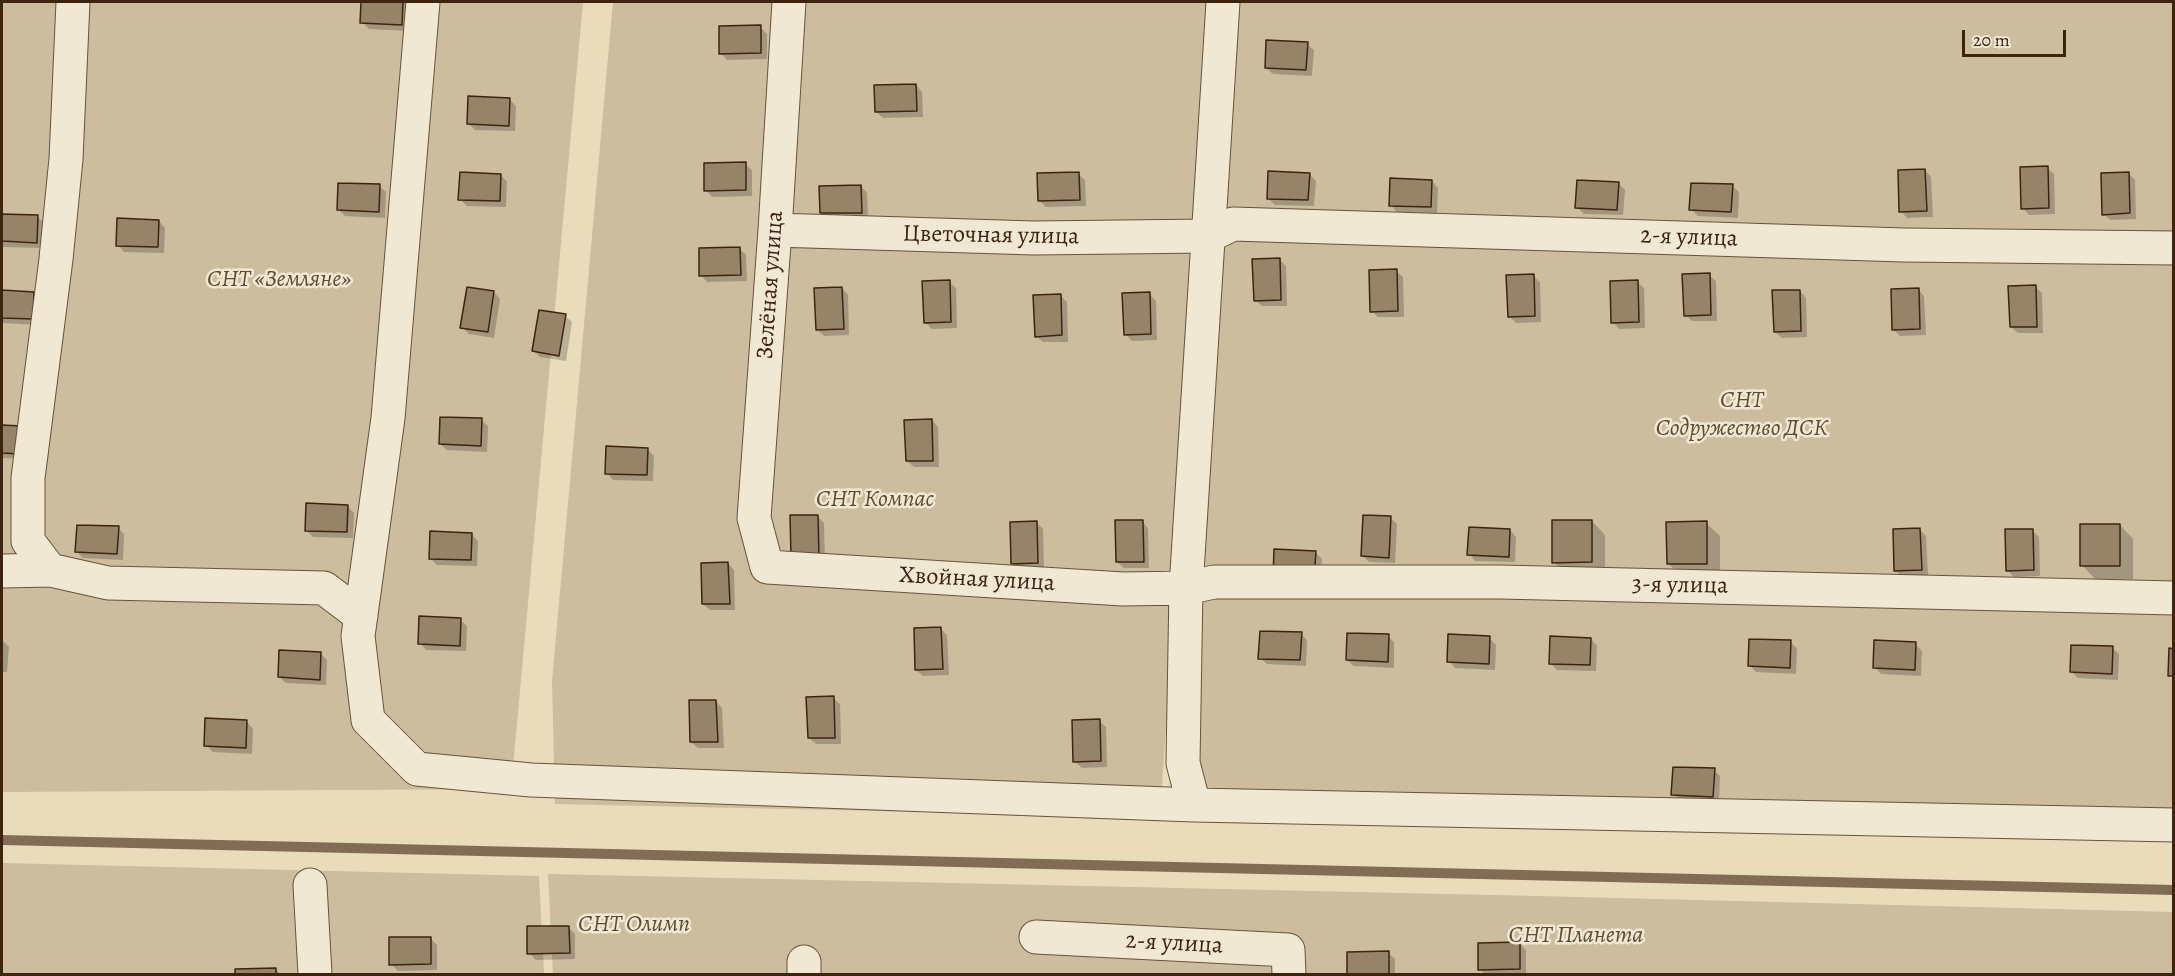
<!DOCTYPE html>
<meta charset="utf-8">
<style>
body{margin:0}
#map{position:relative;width:2175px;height:976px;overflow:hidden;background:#e8dcbb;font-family:Alegreya,serif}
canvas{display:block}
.frame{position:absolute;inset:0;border:3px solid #3e240f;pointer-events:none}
.scale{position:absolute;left:1962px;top:30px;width:104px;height:27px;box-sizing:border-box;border:3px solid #3e240f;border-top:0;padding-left:8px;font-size:18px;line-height:21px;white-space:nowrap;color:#3e240f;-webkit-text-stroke:4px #f0e8d3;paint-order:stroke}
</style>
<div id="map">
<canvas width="2175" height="976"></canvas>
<div class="frame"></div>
<div class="scale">20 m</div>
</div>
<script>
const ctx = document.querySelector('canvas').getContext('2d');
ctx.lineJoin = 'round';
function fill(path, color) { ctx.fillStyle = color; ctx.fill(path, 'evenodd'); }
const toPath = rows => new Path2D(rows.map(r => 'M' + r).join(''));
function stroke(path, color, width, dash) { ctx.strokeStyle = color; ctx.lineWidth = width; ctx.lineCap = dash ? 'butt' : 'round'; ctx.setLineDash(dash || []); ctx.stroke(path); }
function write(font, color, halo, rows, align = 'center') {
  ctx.font = font + ' Alegreya,serif'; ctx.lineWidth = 5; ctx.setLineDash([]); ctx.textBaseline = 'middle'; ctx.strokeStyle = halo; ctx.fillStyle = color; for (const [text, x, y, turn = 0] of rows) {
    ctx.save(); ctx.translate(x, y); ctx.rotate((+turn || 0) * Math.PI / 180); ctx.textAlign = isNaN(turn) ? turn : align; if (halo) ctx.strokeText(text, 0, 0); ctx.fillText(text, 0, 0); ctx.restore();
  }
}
const green = toPath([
 [2,2,583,2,511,789,2,792],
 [613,2,1213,2,1160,817,555,804,552,681],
 [1231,2,2173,2,2173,833,1184,820],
 [2,863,539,876,544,974,2,974],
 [548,874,1537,896,2173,912,2173,974,553,974]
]);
const shadow = toPath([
 [363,2,406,2,409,5,408,31,369,29,362,22],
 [760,27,767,34,767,59,727,60,721,53],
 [1307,44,1314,50,1312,76,1273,74,1266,68],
 [916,85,922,92,923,117,883,118,876,112],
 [509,99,516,106,515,131,475,130,468,123],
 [745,164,752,170,752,196,712,197,706,190],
 [2047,168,2054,174,2055,214,2029,215,2023,208],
 [1925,170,1931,177,1933,217,1907,218,1901,211],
 [2128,173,2135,180,2136,219,2110,220,2104,214],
 [1078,174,1085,180,1086,206,1046,207,1039,200],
 [1309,174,1316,181,1314,206,1275,205,1268,198],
 [501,175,507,182,506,207,467,206,460,199],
 [1432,181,1438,188,1437,213,1397,212,1391,205],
 [1618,183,1625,190,1623,215,1584,214,1577,207],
 [379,186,386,192,385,218,345,216,339,210],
 [861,186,867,193,868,219,828,219,822,213],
 [1732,186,1739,192,1738,218,1698,216,1691,209],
 [2,215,37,216,44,223,43,248,3,247],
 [159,221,165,228,164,253,124,252,118,245],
 [740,249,746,255,747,281,707,282,701,275],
 [1280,260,1286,266,1287,306,1262,306,1255,300],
 [1396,271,1403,277,1404,317,1378,317,1372,311],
 [1709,275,1716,281,1717,321,1692,321,1685,315],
 [1533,276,1540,282,1541,322,1516,323,1509,316],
 [949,282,956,288,957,328,932,329,925,322],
 [1637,282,1644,288,1645,328,1619,329,1613,322],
 [2035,287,2042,293,2043,333,2018,333,2011,327],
 [842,288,848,295,849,335,824,336,817,329],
 [1918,289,1924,296,1926,335,1900,336,1893,329],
 [1800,291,1806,298,1807,337,1782,338,1775,332],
 [2,292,34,293,40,300,39,325,2,323],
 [494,292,500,299,494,338,469,334,462,327],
 [1149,294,1156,301,1157,340,1132,341,1125,334],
 [1060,295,1067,302,1068,342,1043,342,1036,336],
 [565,316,572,322,566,361,540,357,534,351],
 [481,420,488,426,487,452,447,450,440,444],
 [932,420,938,427,939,467,914,467,907,461],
 [2,427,20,427,26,459,2,458],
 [647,449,654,456,653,481,613,480,607,473],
 [347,506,354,513,353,538,313,537,306,530],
 [817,516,824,523,825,562,800,563],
 [1390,517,1397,524,1395,563,1369,562,1363,556],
 [1142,521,1148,528,1149,568,1124,568,1117,562],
 [1592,521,1605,535,1605,575,1567,576,1554,562],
 [1037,523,1043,529,1044,569,1019,570,1012,563],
 [1706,523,1720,536,1720,577,1682,577,1668,563],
 [2120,525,2133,539,2133,579,2095,579,2082,565],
 [118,528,124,534,123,560,83,558,77,552],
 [1510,530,1516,537,1515,562,1475,561,1469,554],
 [1920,530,1926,536,1928,576,1902,577,1895,570],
 [2032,530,2039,537,2040,576,2014,577,2007,570],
 [471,534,478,541,477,566,437,565,430,558],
 [1315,552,1322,559,1320,584,1274,576],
 [728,563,734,570,735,610,710,610,703,604],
 [460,619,467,626,466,651,426,650,420,643],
 [941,629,947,635,949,675,923,676,916,670],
 [1301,634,1307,640,1306,666,1267,664,1260,658],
 [1388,636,1394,642,1394,668,1354,666,1347,660],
 [1489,638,1496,645,1495,670,1455,668,1449,661],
 [1591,639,1597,646,1596,671,1557,670,1550,663],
 [2,640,9,647,7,672,2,672],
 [1790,642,1797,648,1796,674,1756,672,1750,666],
 [1915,644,1922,651,1921,676,1881,674,1875,667],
 [2112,648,2119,654,2118,680,2078,678,2072,672],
 [320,653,327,660,326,685,286,683,279,677],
 [833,698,840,704,841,744,816,744,809,738],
 [716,701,722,708,724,748,698,748,691,742],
 [1099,721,1106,727,1107,767,1082,768,1075,762],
 [247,722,253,729,252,754,213,752,206,745],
 [1714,770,1720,776,1719,802,1680,800,1673,794],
 [568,927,575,934,575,959,536,960,529,953],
 [430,938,437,945,437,970,398,971,391,964],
 [1519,943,1526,950,1526,974,1485,974,1480,970],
 [1388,953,1395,959,1395,974,1349,974,1348,954],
 [236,970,276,970,281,974,236,974]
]);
const stream = toPath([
 [2,840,2174,890]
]);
const building = toPath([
 [361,2,403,2,402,25,360,23,361,2],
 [761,25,761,53,719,54,719,26,761,25],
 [1266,40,1308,42,1306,70,1265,68,1266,40],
 [916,84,917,111,875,112,874,85,916,84],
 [468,96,510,98,509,126,467,124,468,96],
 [746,162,746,190,704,191,704,163,746,162],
 [2048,166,2049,208,2021,209,2020,167,2048,166],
 [1925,169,1927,211,1899,212,1898,170,1925,169],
 [1268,171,1310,173,1308,200,1267,199,1268,171],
 [460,172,501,174,500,201,458,200,460,172],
 [1079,172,1080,200,1038,201,1037,173,1079,172],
 [2129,172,2130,213,2102,215,2101,173,2129,172],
 [1390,178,1432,180,1431,207,1389,206,1390,178],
 [1577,180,1619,182,1617,210,1575,208,1577,180],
 [338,183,380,184,379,212,337,210,338,183],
 [1691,183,1733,184,1731,212,1689,210,1691,183],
 [861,185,862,213,820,213,819,186,861,185],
 [2,214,38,215,37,243,2,241,2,214],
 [117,218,159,220,158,247,116,246,117,218],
 [740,247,741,275,699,276,699,248,740,247],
 [1280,258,1281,300,1254,301,1252,259,1280,258],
 [1397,269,1398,311,1370,312,1369,270,1397,269],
 [1710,273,1711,315,1684,316,1682,274,1710,273],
 [1534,274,1535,316,1508,317,1506,275,1534,274],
 [950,280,951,322,924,323,922,281,950,280],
 [1638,280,1639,322,1611,323,1610,281,1638,280],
 [2036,285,2037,327,2010,327,2008,286,2036,285],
 [467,287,494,291,488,332,460,328,467,287],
 [842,287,844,329,816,330,814,288,842,287],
 [1919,288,1920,329,1892,330,1891,289,1919,288],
 [2,290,34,292,33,319,2,318,2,290],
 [1772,290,1800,290,1801,331,1774,332,1772,290],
 [1150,292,1151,334,1124,335,1122,293,1150,292],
 [1061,294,1062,335,1035,337,1033,295,1061,294],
 [539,310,566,314,559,356,532,351,539,310],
 [440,417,482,418,481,446,439,444,440,417],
 [932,419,933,461,906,461,904,420,932,419],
 [2,425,21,426,20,454,2,453,2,425],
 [606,446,648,448,647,475,605,474,606,446],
 [306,503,348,505,347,532,305,531,306,503],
 [790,515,818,515,819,557,791,557,790,515],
 [1363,515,1391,516,1389,558,1361,556,1363,515],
 [1115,520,1143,520,1144,562,1116,562,1115,520],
 [1552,520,1592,520,1592,562,1552,563,1552,520],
 [1037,521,1038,563,1011,564,1010,522,1037,521],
 [1707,521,1707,564,1667,564,1666,522,1707,521],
 [2080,524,2120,524,2120,566,2080,566,2080,524],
 [77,525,119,526,117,554,75,552,77,525],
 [1469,527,1510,529,1509,557,1467,555,1469,527],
 [1920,528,1922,570,1894,571,1893,529,1920,528],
 [2005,529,2033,529,2034,570,2006,571,2005,529],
 [430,531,472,533,471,560,429,559,430,531],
 [1274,549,1316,551,1314,578,1273,577,1274,549],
 [728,562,730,604,702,604,701,563,728,562],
 [419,616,461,618,460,646,418,644,419,616],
 [941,627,943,669,915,670,914,628,941,627],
 [1260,631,1302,632,1300,660,1258,659,1260,631],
 [1347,633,1389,634,1388,662,1346,660,1347,633],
 [1448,634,1490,636,1489,664,1447,662,1448,634],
 [1550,636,1591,638,1590,665,1549,664,1550,636],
 [1749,639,1791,640,1790,668,1748,666,1749,639],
 [1874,640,1916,642,1915,670,1873,668,1874,640],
 [2071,645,2113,646,2112,674,2070,672,2071,645],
 [2169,648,2174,649,2174,676,2168,676,2169,648],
 [279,650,321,652,320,680,278,677,279,650],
 [834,696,835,738,808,738,806,697,834,696],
 [689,700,716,700,718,742,690,742,689,700],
 [205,718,247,720,246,748,204,746,205,718],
 [1100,719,1101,761,1073,762,1072,720,1100,719],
 [1673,767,1715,768,1713,797,1671,795,1673,767],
 [527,926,569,926,570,953,527,954,527,926],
 [389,937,431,937,431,964,389,965,389,937],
 [1520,942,1520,969,1478,970,1478,943,1520,942],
 [1389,951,1389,974,1347,974,1347,952,1389,951],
 [276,968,276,974,235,974,235,969,276,968]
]);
const minor = toPath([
 [73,2,66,159,56,259,28,478,28,541,50,570,108,583,324,588,361,616],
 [423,2,388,418,358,636,368,720,417,769,531,780,1194,805,2174,825],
 [789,2,775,230,754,518,767,567,1123,589,1186,588,1214,582,1501,582,2174,598],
 [775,230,1034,238,1208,236,1233,224,1904,245,2174,248],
 [2,571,50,570],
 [1194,805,1183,763,1186,588,1223,2],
 [310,885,315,974],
 [1036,937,1288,950,1289,974],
 [804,962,804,974]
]);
const streetNames = [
 ["Цветочная улица",991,236,1],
 ["2-я улица",1689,238,2],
 ["Зелёная улица",771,285,-86],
 ["Хвойная улица",977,580,3],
 ["3-я улица",1680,586,1],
 ["2-я улица",1174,944,3]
];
const parkNames = [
 ["СНТ «Земляне»",279,280],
 ["СНТ",1742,401],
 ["Содружество ДСК",1742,429],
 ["СНТ Компас",875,500],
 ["СНТ Олимп",634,925],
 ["СНТ Планета",1576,936]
];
fill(green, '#cbbd9e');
fill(shadow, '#0003');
stroke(stream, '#816d53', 10);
fill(building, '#968468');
stroke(building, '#3e240f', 1.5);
stroke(minor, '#68523a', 35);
stroke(minor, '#f0e8d3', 33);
write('24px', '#3e240f', '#f0e8d3', streetNames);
write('italic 24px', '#614a33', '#f0e8d3', parkNames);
</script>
